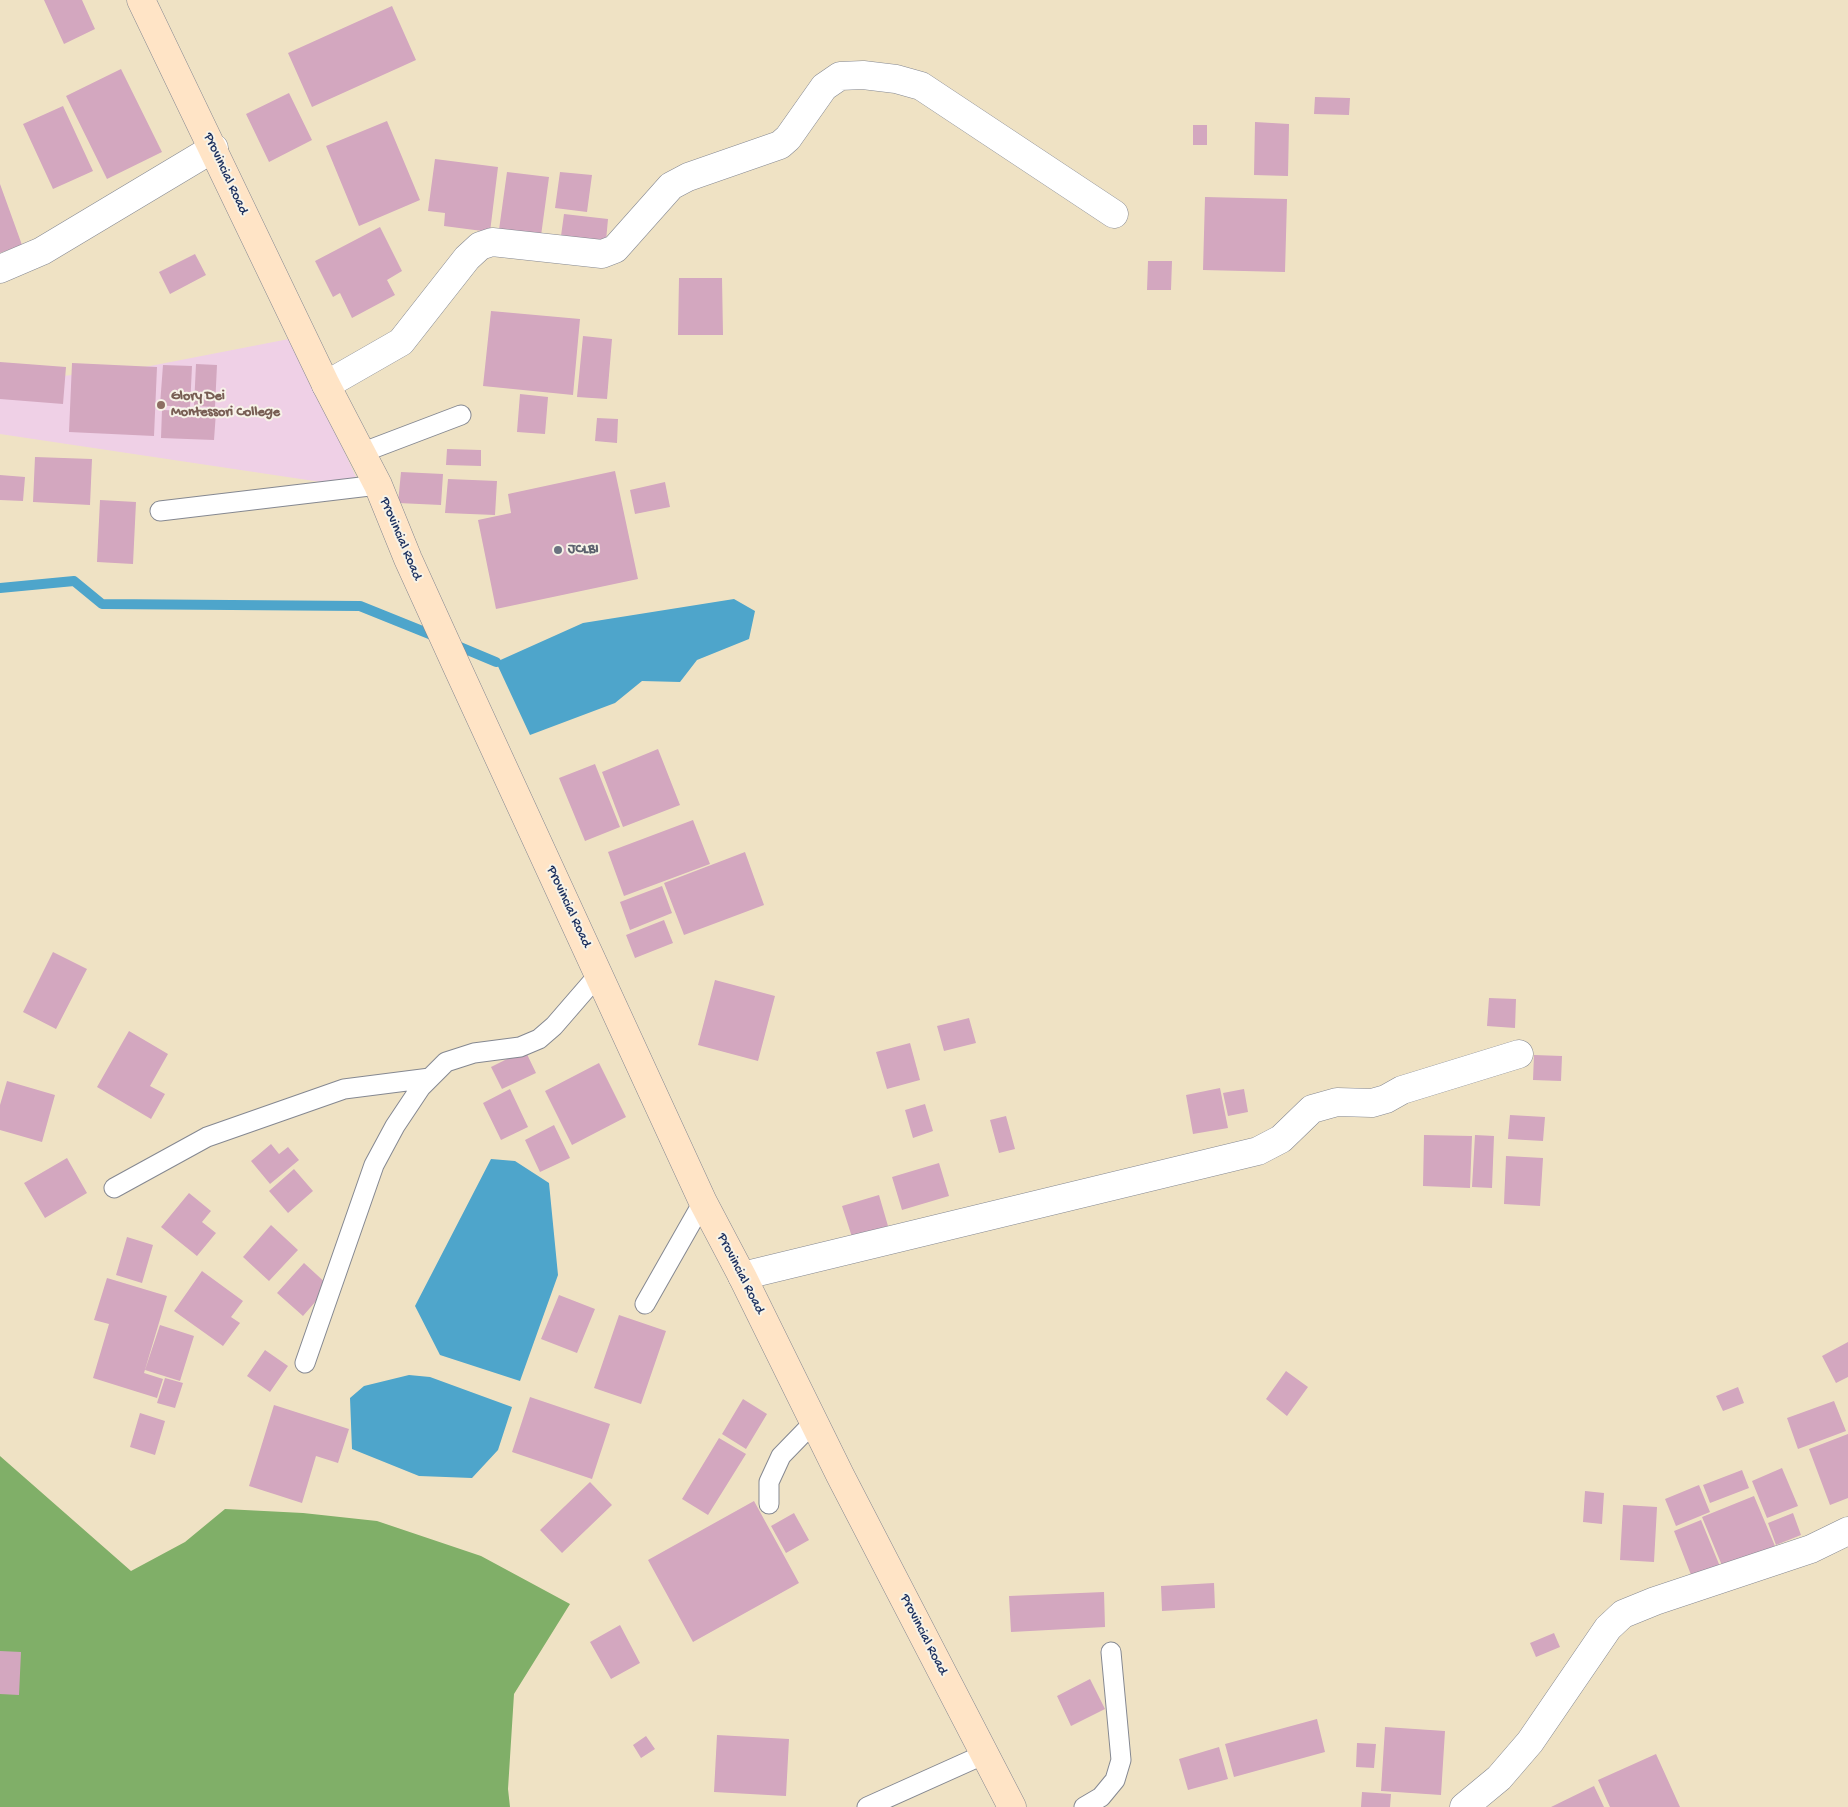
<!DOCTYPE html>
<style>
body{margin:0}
canvas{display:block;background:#efe2c4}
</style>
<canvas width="1848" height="1807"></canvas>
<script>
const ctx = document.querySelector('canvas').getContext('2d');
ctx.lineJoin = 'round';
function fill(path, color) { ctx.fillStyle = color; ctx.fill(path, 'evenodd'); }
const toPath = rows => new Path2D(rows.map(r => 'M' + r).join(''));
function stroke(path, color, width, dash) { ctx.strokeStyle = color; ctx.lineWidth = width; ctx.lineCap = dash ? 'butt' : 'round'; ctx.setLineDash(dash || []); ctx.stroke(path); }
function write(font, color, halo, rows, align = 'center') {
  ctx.font = font + ' "Gochi Hand",sans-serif'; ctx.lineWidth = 4; ctx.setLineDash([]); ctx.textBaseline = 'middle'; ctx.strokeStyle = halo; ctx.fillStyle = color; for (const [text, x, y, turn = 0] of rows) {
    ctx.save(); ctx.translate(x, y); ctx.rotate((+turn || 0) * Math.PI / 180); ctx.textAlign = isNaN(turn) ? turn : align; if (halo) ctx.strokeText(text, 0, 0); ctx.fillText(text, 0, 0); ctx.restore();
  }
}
const built = toPath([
 [294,338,306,367,361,488,0,434,0,373,63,376,145,367]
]);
const forest = toPath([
 [0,1456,131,1571,185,1542,225,1509,303,1513,377,1521,481,1556,570,1604,514,1694,508,1789,510,1807,0,1807]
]);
const water = toPath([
 [734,599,755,611,749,639,697,660,680,682,642,681,615,703,530,735,496,662,583,623],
 [491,1159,515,1161,549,1183,558,1275,520,1381,440,1355,415,1306],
 [409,1375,430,1377,512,1407,498,1450,472,1478,419,1476,352,1449,350,1398,364,1386]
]);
const stream = toPath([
 [0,588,74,581,102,604,360,606,437,637],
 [453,644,496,662]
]);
const building = toPath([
 [44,0,82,0,95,29,64,44],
 [392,6,416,60,312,107,288,53],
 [121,69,162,152,107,179,66,96],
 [289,93,312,140,269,162,246,114],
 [1315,97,1350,98,1349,115,1314,114],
 [63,106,93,171,53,189,23,124],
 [387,121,420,200,359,226,326,146],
 [1255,122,1289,124,1288,176,1254,175],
 [1193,125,1207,125,1207,145,1193,145],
 [435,159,498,167,490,232,444,226,445,213,428,211],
 [507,172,549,177,540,243,498,237],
 [560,172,592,175,587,212,555,208],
 [0,184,22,245,0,253],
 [1205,197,1287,199,1285,272,1203,270],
 [564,214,608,219,606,241,561,236],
 [380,227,402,271,387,280,395,295,352,318,340,293,333,297,315,261],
 [195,254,206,275,170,294,159,272],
 [1148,261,1172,261,1171,290,1147,290],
 [679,278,722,278,723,335,678,335],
 [491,311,580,319,573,395,483,386],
 [583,336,612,339,607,399,577,397],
 [0,362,66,367,63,404,0,399],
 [72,363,157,367,154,436,69,432],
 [196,364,217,365,215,407,194,406],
 [163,365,192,366,190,408,160,405],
 [520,394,548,397,545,434,517,432],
 [162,410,216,412,214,440,161,438],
 [597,418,618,419,617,443,595,441],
 [447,449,481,450,481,466,446,465],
 [35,457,92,459,90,505,33,502],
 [615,471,638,579,496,609,478,520,511,513,508,494],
 [401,472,443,474,441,505,398,503],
 [0,475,25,477,23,501,0,500],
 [448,479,497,481,495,515,445,513],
 [665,482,670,507,635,514,630,490],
 [100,500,136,502,133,564,97,562],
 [658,749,680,805,623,827,602,772],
 [595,764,620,827,585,841,559,778],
 [693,820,710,864,624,896,608,852],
 [745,852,764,905,684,935,664,883],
 [662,886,672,913,630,930,620,902],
 [664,920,673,943,635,958,626,935],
 [53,952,87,969,56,1029,23,1012],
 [715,980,775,996,758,1061,698,1045],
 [1489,998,1516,999,1515,1028,1487,1026],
 [969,1018,976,1043,944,1051,937,1026],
 [129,1031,168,1054,150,1086,165,1094,151,1119,97,1087],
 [910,1043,920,1080,887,1089,876,1052],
 [525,1050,536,1073,502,1089,491,1067],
 [1534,1055,1562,1056,1561,1081,1533,1080],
 [599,1063,626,1117,572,1145,545,1091],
 [7,1081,55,1095,42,1142,0,1130,0,1105],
 [1220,1088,1228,1128,1193,1134,1186,1095],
 [510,1089,528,1127,501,1140,483,1103],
 [1244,1089,1248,1112,1228,1116,1223,1093],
 [925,1104,933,1131,913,1138,905,1110],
 [1510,1115,1545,1117,1543,1141,1508,1139],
 [1006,1116,1015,1149,999,1153,990,1120],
 [554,1125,570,1158,540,1172,525,1140],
 [1424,1135,1472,1136,1470,1188,1423,1186],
 [1475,1135,1494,1136,1492,1188,1472,1187],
 [271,1144,279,1154,288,1147,299,1160,270,1184,251,1161],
 [1506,1156,1543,1158,1540,1206,1504,1204],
 [67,1158,87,1193,45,1218,24,1183],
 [939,1163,949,1196,902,1210,892,1177],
 [294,1169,313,1191,288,1213,269,1191],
 [189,1193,211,1211,202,1222,216,1233,197,1256,161,1227],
 [879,1195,888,1226,852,1237,842,1206],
 [271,1225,298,1250,269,1281,243,1257],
 [127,1237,153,1245,142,1283,116,1275],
 [304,1263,329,1286,303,1316,277,1293],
 [202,1271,243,1301,231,1317,240,1323,223,1346,174,1311],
 [107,1278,167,1296,144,1373,163,1379,157,1398,93,1378,109,1324,94,1320],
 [559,1295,595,1309,577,1353,541,1339],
 [619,1315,666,1331,641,1404,594,1388],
 [160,1325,194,1336,180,1381,145,1370],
 [1848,1342,1848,1377,1836,1383,1822,1356],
 [265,1350,288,1366,270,1392,247,1376],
 [1286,1371,1308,1387,1287,1416,1266,1399],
 [165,1378,183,1383,175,1408,157,1403],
 [1738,1387,1744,1403,1723,1411,1716,1396],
 [530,1397,610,1424,592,1479,512,1452],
 [743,1399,767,1414,746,1449,722,1434],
 [1834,1401,1846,1431,1798,1449,1787,1418],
 [274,1405,349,1429,338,1463,316,1456,302,1503,249,1486],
 [140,1413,165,1421,155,1455,130,1447],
 [1848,1434,1848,1498,1830,1505,1809,1449],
 [719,1438,746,1454,708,1515,682,1499],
 [1782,1468,1798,1506,1767,1518,1752,1481],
 [1742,1470,1749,1488,1710,1503,1703,1485],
 [590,1482,612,1505,562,1553,540,1530],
 [1699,1485,1710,1512,1676,1526,1665,1499],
 [1585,1491,1604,1493,1602,1524,1583,1522],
 [1754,1496,1775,1546,1723,1568,1702,1517],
 [754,1501,799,1583,693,1642,648,1560],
 [1623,1505,1657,1507,1654,1562,1620,1560],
 [794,1513,809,1540,786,1553,771,1526],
 [1793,1513,1801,1535,1776,1545,1768,1523],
 [1701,1520,1721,1569,1693,1580,1674,1531],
 [1214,1583,1215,1608,1162,1611,1161,1586],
 [1104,1592,1105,1627,1011,1632,1009,1596],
 [620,1625,640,1663,611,1679,590,1642],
 [1554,1633,1560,1647,1536,1657,1530,1643],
 [0,1651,21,1652,19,1695,0,1694],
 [1090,1679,1105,1709,1071,1726,1057,1696],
 [1317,1719,1325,1752,1234,1777,1225,1744],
 [1385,1727,1445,1731,1441,1795,1381,1791],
 [717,1735,789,1739,786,1796,714,1792],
 [646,1736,655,1749,641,1758,633,1745],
 [1357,1743,1376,1744,1374,1768,1356,1767],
 [1219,1747,1228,1779,1188,1790,1179,1759],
 [1656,1754,1680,1807,1610,1807,1598,1780],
 [1594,1786,1604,1807,1551,1807],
 [1362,1792,1391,1794,1390,1807,1361,1807]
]);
const lane = toPath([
 [361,453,461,415],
 [160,511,378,485],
 [114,1188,207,1137,344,1089,430,1078],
 [645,1304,703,1202],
 [305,1363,374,1165,395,1126,421,1087,446,1062,474,1053,520,1047,539,1039,554,1026,599,974],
 [769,1504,769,1482,781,1456,814,1422],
 [867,1807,985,1754],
 [1084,1807,1101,1797,1115,1780,1121,1760,1111,1652]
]);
const street = toPath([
 [0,269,42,251,214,148],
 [326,385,401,342,467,258,480,246,492,242,602,254,615,249,671,186,688,177,780,145,788,138,824,87,840,76,863,75,896,79,921,86,1114,214],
 [742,1276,1258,1151,1281,1139,1312,1109,1337,1102,1372,1103,1386,1099,1402,1090,1519,1054],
 [1464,1807,1499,1778,1530,1742,1608,1628,1623,1614,1655,1601,1811,1549,1848,1531]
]);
const secondary = toPath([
 [141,0,326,385,378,485,408,559,458,669,703,1202,742,1276,840,1475,1012,1807]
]);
const markers = [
 [161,405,5,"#8d6e63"],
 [558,550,5,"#6b7280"]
];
const streetNames = [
 ["Provincial Road",225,174,65],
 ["Provincial Road",400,539,67],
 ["Provincial Road",568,907,65],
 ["Provincial Road",740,1274,63],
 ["Provincial Road",923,1635,63]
];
const educationNames = [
 ["Glory Dei",171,397],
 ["Montessori College",171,413]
];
const worshipNames = [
 ["JCLBI",568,550]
];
fill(built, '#efd0e6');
fill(forest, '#80af68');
fill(water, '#4ea5cb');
stroke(stream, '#4ea5cb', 10);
fill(building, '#d3a7bf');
stroke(lane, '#858891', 21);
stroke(street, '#858891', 29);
stroke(secondary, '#858891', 29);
stroke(lane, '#fff', 19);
stroke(street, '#fff', 28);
stroke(secondary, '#ffe4c6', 28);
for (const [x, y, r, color] of markers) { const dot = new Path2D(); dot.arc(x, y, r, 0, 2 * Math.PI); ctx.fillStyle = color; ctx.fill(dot); stroke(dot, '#f7f3e8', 2); }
write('14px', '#1b2f5e', '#f7f3e8', streetNames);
write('bold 14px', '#785e54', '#f7f3e8', educationNames, 'left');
write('bold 14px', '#5b616d', '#f7f3e8', worshipNames, 'left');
</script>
